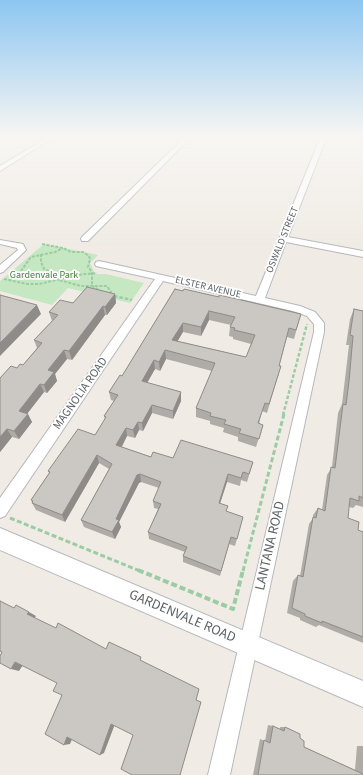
<!DOCTYPE html>
<style>
body{margin:0}
canvas{display:block;background:#f0ece5}
</style>
<canvas width="363" height="775"></canvas>
<script>
const ctx = document.querySelector('canvas').getContext('2d');
ctx.lineJoin = 'round';
function fill(path, color) { ctx.fillStyle = color; ctx.fill(path, 'evenodd'); }
const toPath = rows => new Path2D(rows.map(r => 'M' + r).join(''));
function stroke(path, color, width, dash) { ctx.strokeStyle = color; ctx.lineWidth = width; ctx.lineCap = dash ? 'butt' : 'round'; ctx.setLineDash(dash || []); ctx.stroke(path); }
function write(font, color, halo, rows, align = 'center') {
  ctx.font = font + ' "Source Sans 3",sans-serif'; ctx.lineWidth = 3.5; ctx.setLineDash([]); ctx.textBaseline = 'middle'; ctx.strokeStyle = halo; ctx.fillStyle = color; for (const [text, x, y, turn = 0] of rows) {
    ctx.save(); ctx.translate(x, y); ctx.rotate((+turn || 0) * Math.PI / 180); ctx.textAlign = isNaN(turn) ? turn : align; if (halo) ctx.strokeText(text, 0, 0); ctx.fillText(text, 0, 0); ctx.restore();
  }
}
const green = toPath([
 [44,244,98,255,90,263,95,274,106,274,144,283,130,303,68,288,52,305,0,291,0,281]
]);
const pathFar3 = toPath([
 [42,244,63,248,71,252,83,252,89,256,90,259,88,267,92,272,92,286,101,291],
 [41,254,41,262,44,269,55,273,59,280,81,286,107,286,111,292,109,294],
 [4,279,27,284,39,284,77,275,97,273],
 [11,280,21,271,31,257,55,252,63,248]
]);
const pathFar2 = toPath([
 [114,296,132,300],
 [283,415,307,324]
]);
const pathFar1 = toPath([
 [10,518,140,571],
 [243,571,284,414]
]);
const path = toPath([
 [138,570,233,609,243,570]
]);
const minor = toPath([
 [50,136,56,136,0,171,0,166,50,136],
 [186,136,192,136,88,241,82,241,81,239,82,237,186,136],
 [321,136,327,136,288,237,363,251,363,257,286,242,265,298,300,306,315,312,324,323,324,332,230,775,208,775,314,332,314,324,307,316,293,311,163,281,5,516,0,518,0,498,155,279,96,266,95,264,96,262,99,261,256,296,321,136],
 [353,136,363,136,363,138,356,138,353,136],
 [0,240,23,244,26,250,3,272,0,273,0,265,18,250,17,248,0,244,0,240]
]);
const tertiary = toPath([
 [0,528,363,681,363,707,0,550,0,528]
]);
const wall = toPath([
 [175,289,301,314,294,339,287,337,279,366,281,366,267,413,262,411,259,424,263,425,256,447,238,441,238,437,223,432,224,428,210,424,210,421,196,417,196,408,212,371,166,359,160,371,155,369,147,383,181,401,173,419,152,413,143,431,139,430,135,438,127,436,122,447,151,457,173,458,253,462,247,482,241,480,240,486,227,482,220,503,226,511,243,517,235,546,229,544,220,576,183,562,183,556,185,552,149,539,148,532,158,509,154,508,153,501,159,488,141,482,139,483,119,522,121,527,115,539,84,527,81,520,109,469,99,463,65,522,36,510,32,503,32,502,31,500,49,473,48,471,95,435,105,419,104,416,114,401,111,400,109,392,122,376],
 [209,320,231,325,230,327,229,336,233,337,233,339,251,344,246,357,177,341,183,332,201,336],
 [115,294,116,303,107,315,105,315,72,360,67,359,55,374,57,381,47,393,44,392,27,414,32,422,19,439,12,437,0,452,0,378,23,365,37,348,34,340,52,321,49,312,73,303],
 [354,309,363,311,363,507,356,505,353,508,349,507,348,518,358,530,363,532,363,643,319,625,316,627,300,620,300,618,287,613,293,581,298,575,300,576,309,524,313,518,313,515,318,508,322,510,327,475,332,467,338,413,342,404,349,345,346,345,350,319],
 [268,725,273,726,280,729,280,727,285,727,300,738,304,747,355,770,357,746,363,746,363,775,253,775,260,739,265,741]
]);
const shadedWall = toPath([
 [115,294,116,303,107,315,105,307],
 [37,305,41,314,0,356,0,343],
 [103,306,105,315,72,360,69,351],
 [209,311,209,320,201,336,201,327],
 [183,323,183,332,173,349,172,340],
 [64,350,67,359,55,374,57,381,47,393,44,385,48,370],
 [165,350,166,359,160,371,159,362],
 [154,360,155,369,143,390,142,381],
 [40,384,44,392,23,419,19,411],
 [181,392,181,401,173,419,173,411],
 [152,405,152,413,143,431,142,423],
 [28,414,32,422,19,439,14,431],
 [138,422,139,430,135,438,133,430],
 [126,428,127,436,118,453,116,445],
 [7,429,12,437,0,452,0,437],
 [97,455,99,463,65,522,62,515],
 [140,474,141,482,139,483,119,522,121,527,115,539,112,532,116,519,137,475],
 [228,474,227,482,218,510,219,503],
 [29,612,36,616,34,619,27,614],
 [15,662,23,665,19,671,11,669],
 [111,724,115,724,104,753,100,755],
 [67,737,73,737,70,744,64,745]
]);
const building = toPath([
 [87,287,115,294,105,307,103,306,69,351,64,350,48,370,54,372,44,385,40,384,19,411,28,414,14,431,7,429,0,437,0,378,11,366,17,368,20,364,23,365,42,343,34,340,58,315,49,312,60,300,73,303,87,287],
 [175,289,183,291,184,289,219,297,219,295,224,296,301,314,296,330,289,328,279,366,281,366,269,404,265,403,258,423,263,425,259,439,239,433,241,429,224,424,226,420,210,416,211,413,196,408,215,363,165,350,159,362,154,360,142,381,181,392,173,411,152,405,142,423,138,422,133,430,126,428,116,445,151,457,153,452,173,458,181,440,253,462,249,474,243,472,241,478,228,474,219,503,228,506,226,511,243,517,237,539,231,537,221,571,183,556,187,547,148,532,161,504,153,501,161,482,140,474,137,475,116,519,119,520,112,532,81,520,112,464,97,455,62,515,32,503,33,501,31,500,50,472,48,471,78,429,95,435,106,417,104,416,118,395,109,392,120,375,122,376,175,289],
 [209,311,235,317,230,327,235,328,234,330,255,335,246,357,172,340,183,323,201,327,209,311],
 [0,295,37,305,0,343,0,295],
 [354,309,363,311,363,498,359,496,359,501,350,498,348,518,359,522,358,530,363,532,363,637,322,621,322,623,305,616,305,614,292,608,298,575,303,577,313,517,316,518,318,508,325,511,331,467,335,468,343,404,346,405,349,381,353,336,350,335,354,309],
 [0,601,14,608,16,605,29,612,27,614,56,628,58,623,106,649,109,642,141,657,140,660,199,689,196,700,201,702,180,775,132,775,121,769,133,735,111,724,100,755,67,737,64,745,45,734,62,695,53,691,57,683,15,662,11,669,0,663,0,656,2,652,0,651,0,601],
 [273,726,284,731,285,727,300,734,300,738,304,741,304,747,363,774,363,775,258,775,264,740,270,743,273,726]
]);
const farStreetnames = [
 ["OSWALD STREET",283,240,-68],
 ["ELSTER AVENUE",208,288,13]
];
const farParknames = [
 ["Gardenvale Park",44,276]
];
const streetNames = [
 ["MAGNOLIA ROAD",81,394,-55]
];
const nearStreetnames = [
 ["LANTANA ROAD",271,546,-77],
 ["GARDENVALE ROAD",182,617,23]
];
fill(green, '#c5e7c1');
stroke(minor, '#b6b8bc', 2);
stroke(tertiary, '#b6b8bc', 2);
stroke(pathFar3, '#9bcca4', 2, [3, 1.5]);
stroke(pathFar2, '#9bcca4', 2.5, [3.5, 2]);
stroke(pathFar1, '#9bcca4', 3, [5, 2.5]);
stroke(path, '#9bcca4', 4, [6, 3]);
fill(minor, '#fff');
fill(tertiary, '#fff');
fill(wall, '#afaba7');
fill(shadedWall, '#8e8b88');
fill(building, '#cbc7c2');
stroke(building, '#8e8b88', 1);
const sky = ctx.createLinearGradient(0, 0, 0, 244);
sky.addColorStop(0, '#8dc6f1');
sky.addColorStop(0.56, '#f8f6f3');
sky.addColorStop(1, '#f8f6f300');
ctx.fillStyle = sky;
ctx.fillRect(0, 0, 363, 244);
write('10px', '#5d6266', '#fff', farStreetnames);
write('10px', '#388633', '#fff', farParknames);
write('12px', '#5d6266', '#fff', streetNames);
write('14px', '#5d6266', '#fff', nearStreetnames);
</script>
